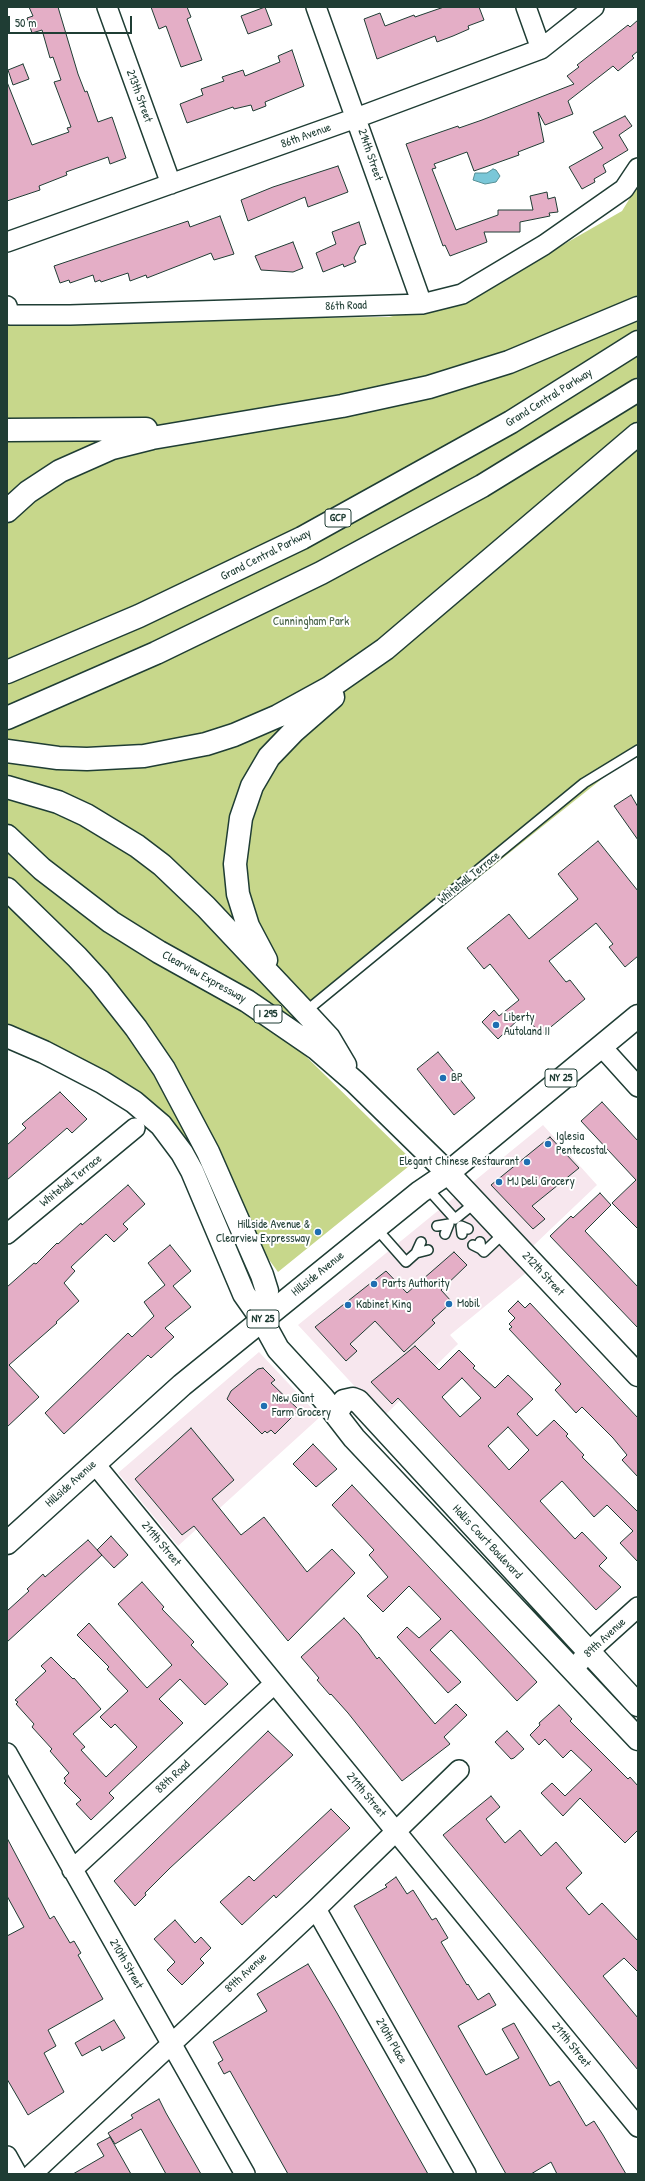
<!DOCTYPE html>
<style>
body{margin:0}
#map{position:relative;width:645px;height:2181px;overflow:hidden;background:#fff;font-family:"Patrick Hand",sans-serif}
canvas{display:block}
.frame{position:absolute;inset:0;border:8px solid #1f3d34;pointer-events:none}
.scale{position:absolute;left:8px;top:16px;width:124px;height:18px;box-sizing:border-box;border:2px solid #1f3d34;border-top:0;padding-left:5px;font-size:12px;line-height:14px;white-space:nowrap;color:#1f3d34;-webkit-text-stroke:3px #fff;paint-order:stroke}
</style>
<div id="map">
<canvas width="645" height="2181"></canvas>
<div class="frame"></div>
<div class="scale">50 m</div>
</div>
<script>
const ctx = document.querySelector('canvas').getContext('2d');
ctx.lineJoin = 'round';
function fill(path, color) { ctx.fillStyle = color; ctx.fill(path, 'evenodd'); }
const toPath = rows => new Path2D(rows.map(r => 'M' + r).join(''));
function stroke(path, color, width, dash) { ctx.strokeStyle = color; ctx.lineWidth = width; ctx.lineCap = dash ? 'butt' : 'round'; ctx.setLineDash(dash || []); ctx.stroke(path); }
function write(font, color, halo, rows, align = 'center') {
  ctx.font = font + ' "Patrick Hand",sans-serif'; ctx.lineWidth = 4; ctx.setLineDash([]); ctx.textBaseline = 'middle'; ctx.strokeStyle = halo; ctx.fillStyle = color; for (const [text, x, y, turn = 0] of rows) {
    ctx.save(); ctx.translate(x, y); ctx.rotate((+turn || 0) * Math.PI / 180); ctx.textAlign = isNaN(turn) ? turn : align; if (halo) ctx.strokeText(text, 0, 0); ctx.fillText(text, 0, 0); ctx.restore();
  }
}
const built = toPath([
 [543,1125,597,1185,533,1246,544,1258,450,1335,458,1344,383,1417,298,1325],
 [259,1352,320,1417,178,1546,118,1473]
]);
const green = toPath([
 [638,185,638,750,283,1034,414,1162,278,1272,166,1118,7,1032,7,320,389,317,472,297,622,211]
]);
const water = toPath([
 [493,169,496,170,500,176,496,182,485,184,473,180,475,173,487,173,493,169]
]);
const building = toPath([
 [29,7,58,7,78,74,85,92,87,91,98,122,112,117,126,158,110,164,108,157,66,172,67,175,39,186,40,190,7,201,7,82,32,145,69,132,67,128,71,127,54,82,61,80,53,57,50,58,42,30,32,33,27,18,33,16,29,7],
 [151,7,187,7,191,17,187,19,202,60,181,67,166,26,159,29,151,7],
 [265,7,272,25,248,34,241,16,265,7],
 [444,7,479,7,484,20,468,26,469,29,453,36,437,42,435,36,377,59,364,19,380,13,385,26,414,15,415,17,444,7],
 [638,20,638,51,632,56,634,58,618,71,613,66,568,101,573,114,545,125,538,112,544,142,518,152,519,155,474,171,467,152,434,164,436,168,432,169,456,230,498,215,498,210,533,210,530,196,547,192,548,199,555,197,558,212,549,213,550,216,520,222,520,232,484,232,487,242,450,256,445,245,443,246,406,144,458,126,459,128,482,120,574,84,567,76,579,67,577,65,628,25,630,27,638,20],
 [292,50,304,86,265,102,266,106,253,111,251,105,234,109,233,107,187,123,180,104,203,95,201,89,224,81,222,77,243,70,245,76,280,62,278,56,292,50],
 [23,64,29,79,13,85,8,70,23,64],
 [625,116,632,126,619,135,628,150,603,165,606,172,594,179,595,182,582,189,569,167,603,148,593,132,625,116],
 [338,166,348,192,308,207,305,197,248,221,241,200,273,187,338,166],
 [220,216,234,254,214,260,211,253,147,278,146,275,130,281,128,273,101,282,100,280,95,282,93,275,70,283,69,280,60,283,54,266,188,221,190,227,220,216],
 [359,222,366,244,360,246,354,258,356,262,344,267,343,264,323,272,316,253,336,244,332,232,359,222],
 [293,242,303,268,293,272,261,270,255,256,293,242],
 [631,795,638,807,638,840,614,806,631,795],
 [598,841,638,891,638,956,625,967,609,947,613,944,596,923,549,961,566,982,570,980,585,999,541,1035,524,1014,498,1039,482,1022,494,1010,499,1016,519,1000,490,964,484,969,467,948,509,914,529,939,578,899,558,874,598,841],
 [438,1052,475,1098,454,1115,417,1069,438,1052],
 [60,1092,87,1119,72,1133,67,1128,7,1180,7,1145,26,1128,22,1124,60,1092],
 [602,1102,638,1141,638,1229,612,1203,636,1180,581,1121,602,1102],
 [550,1137,579,1168,532,1206,545,1219,533,1229,491,1185,550,1137],
 [128,1185,145,1204,123,1224,128,1229,114,1242,106,1234,71,1267,75,1271,64,1283,79,1301,56,1322,57,1323,9,1365,39,1397,7,1427,7,1287,34,1263,36,1264,57,1243,58,1244,81,1223,82,1225,128,1185],
 [600,1193,611,1205,585,1231,638,1287,638,1328,550,1236,571,1216,573,1218,600,1193],
 [170,1245,191,1271,173,1286,191,1307,165,1328,174,1337,151,1358,148,1355,64,1434,45,1413,128,1333,132,1337,154,1316,144,1302,165,1285,148,1263,170,1245],
 [454,1252,467,1265,441,1290,452,1302,432,1320,435,1323,404,1352,375,1321,350,1344,357,1351,346,1361,315,1327,386,1271,407,1293,454,1252],
 [518,1301,525,1308,530,1303,638,1418,638,1477,622,1460,627,1455,613,1438,582,1407,576,1413,555,1390,561,1384,509,1329,512,1327,509,1324,515,1318,508,1311,518,1301],
 [415,1346,439,1370,459,1350,475,1366,473,1368,495,1388,508,1375,533,1399,517,1414,537,1436,554,1420,568,1434,566,1436,584,1455,582,1457,638,1512,638,1562,620,1543,633,1531,607,1505,594,1517,562,1481,540,1501,575,1539,582,1532,607,1558,599,1566,621,1587,596,1610,398,1398,392,1404,371,1382,415,1346],
 [462,1378,481,1398,460,1417,442,1397,462,1378],
 [508,1427,529,1450,509,1470,488,1446,508,1427],
 [263,1368,275,1380,271,1383,299,1410,275,1434,271,1430,267,1433,265,1431,262,1434,227,1399,231,1391,258,1369,263,1368],
 [191,1428,234,1480,212,1499,241,1535,264,1517,307,1572,332,1549,355,1573,288,1641,194,1526,182,1535,135,1479,191,1428],
 [313,1444,337,1469,316,1487,293,1464,313,1444],
 [352,1485,537,1682,517,1701,451,1630,430,1650,461,1682,448,1693,397,1637,407,1627,419,1638,441,1619,409,1586,383,1612,367,1596,388,1577,369,1555,374,1550,332,1505,352,1485],
 [111,1536,128,1555,114,1568,97,1550,111,1536],
 [88,1540,102,1555,7,1642,7,1611,29,1591,27,1589,43,1574,45,1577,88,1540],
 [142,1582,164,1607,162,1609,194,1642,191,1645,228,1684,205,1705,180,1679,159,1699,183,1723,109,1793,114,1798,91,1820,76,1804,81,1800,64,1783,66,1781,64,1778,69,1773,50,1751,52,1749,32,1727,34,1724,16,1704,18,1702,15,1700,46,1671,41,1666,51,1657,73,1679,74,1678,101,1709,73,1734,85,1747,81,1750,106,1777,137,1747,115,1724,111,1728,100,1717,128,1691,107,1669,109,1667,77,1635,89,1623,147,1688,172,1665,118,1604,142,1582],
 [344,1618,359,1634,377,1659,379,1657,435,1724,456,1704,467,1715,444,1737,450,1744,402,1781,348,1713,331,1694,330,1695,317,1680,319,1678,301,1657,344,1618],
 [559,1705,572,1719,570,1721,628,1779,630,1777,638,1786,638,1830,625,1843,580,1798,563,1816,541,1793,552,1783,565,1796,592,1770,571,1750,563,1758,545,1739,539,1745,530,1735,540,1725,539,1723,559,1705],
 [268,1731,293,1755,170,1868,145,1893,146,1895,135,1906,114,1881,268,1731],
 [507,1731,524,1749,514,1758,511,1759,495,1742,507,1731],
 [491,1796,500,1807,486,1819,505,1843,520,1830,541,1856,556,1842,582,1873,566,1888,589,1915,602,1903,638,1941,638,1972,624,1958,603,1976,638,2018,638,2070,443,1835,491,1796],
 [331,1809,350,1828,276,1898,274,1895,242,1925,220,1902,249,1876,254,1881,331,1809],
 [7,1838,50,1919,54,1916,70,1943,74,1941,81,1953,78,1955,103,1999,48,2030,56,2046,44,2053,64,2092,28,2115,7,2079,7,1936,24,1927,7,1896,7,1838],
 [396,1877,407,1894,413,1890,432,1920,436,1918,448,1938,441,1942,467,1985,468,1984,478,2000,489,1993,496,2005,458,2026,486,2075,519,2058,502,2029,514,2023,550,2086,559,2081,586,2126,594,2121,603,2135,626,2174,557,2174,551,2162,531,2174,506,2174,354,1906,387,1887,385,1885,396,1877],
 [175,1920,195,1943,201,1937,211,1948,200,1959,204,1963,182,1985,167,1970,175,1962,154,1939,175,1920],
 [308,1964,337,2013,428,2174,288,2174,230,2071,224,2074,218,2063,223,2060,213,2042,267,2011,257,1994,308,1964],
 [114,2020,125,2038,102,2051,100,2046,82,2056,75,2043,114,2020],
 [159,2099,166,2113,201,2174,166,2174,141,2129,115,2144,108,2133,133,2118,131,2115,159,2099],
 [110,2137,131,2174,73,2174,104,2156,97,2144,110,2137]
]);
const lane = toPath([
 [305,1012,584,783,638,750],
 [427,1188,455,1219,476,1202],
 [437,1226,449,1224,445,1234],
 [376,1228,406,1262,416,1253,421,1242],
 [462,1234,461,1226,468,1229],
 [473,1245,481,1249,480,1242],
 [481,1249,484,1252,504,1233],
 [416,1253,428,1250]
]);
const street = toPath([
 [107,7,171,184],
 [316,7,422,304],
 [526,7,541,49],
 [7,242,356,118,541,49,594,7],
 [7,306,10,315,70,315,422,304,462,294,544,245,624,189,638,168],
 [601,1046,638,1087],
 [7,1234,135,1128],
 [94,1463,638,2127],
 [573,1670,588,1652,638,1607],
 [7,1753,245,2174],
 [72,1870,274,1684],
 [316,1909,466,2174],
 [7,2156,17,2174],
 [32,2174,316,1909,459,1770]
]);
const secondary = toPath([
 [448,1173,638,1375],
 [265,1317,267,1329,278,1349,323,1398,354,1438,638,1739],
 [336,1414,344,1401,353,1399,358,1401,638,1705]
]);
const primary = toPath([
 [7,1543,182,1385,420,1192,448,1173,638,1016]
]);
const highway = toPath([
 [7,430,146,429],
 [7,511,28,492,60,471,112,448,152,438,342,406,429,387,509,362,638,308],
 [7,672,139,616,302,538,511,422,638,342],
 [7,718,156,653,321,573,482,486,638,390],
 [7,751,58,758,87,759,144,756,206,744,234,735,278,716,329,688,385,649,638,434],
 [7,787,58,802,86,815,137,846,162,865,206,907,305,1012,329,1038,345,1065],
 [7,836,42,869,111,922,159,952,247,1001,317,1049,355,1082,448,1173],
 [7,889,77,957,99,981,136,1028,164,1069,208,1152,262,1275,267,1291,265,1317,256,1311,244,1294,192,1171,182,1153,161,1125,134,1102,102,1082,44,1052,7,1036],
 [266,960,248,926,238,894,235,864,241,818,252,786,269,757,294,731,333,697]
]);
const markers = [
 [496,1025,4,"#1f6fb2"],
 [443,1078,4,"#1f6fb2"],
 [548,1144,4,"#1f6fb2"],
 [527,1162,4,"#1f6fb2"],
 [499,1182,4,"#1f6fb2"],
 [318,1232,4,"#1f6fb2"],
 [374,1284,4,"#1f6fb2"],
 [449,1304,4,"#1f6fb2"],
 [348,1305,4,"#1f6fb2"],
 [264,1406,4,"#1f6fb2"]
];
const shields = [
 [338,518,26],
 [268,1014,28],
 [561,1078,32],
 [263,1319,32]
];
const shieldNames = [
 ["GCP",338,518],
 ["I 295",268,1014],
 ["NY 25",561,1078],
 ["NY 25",263,1319]
];
const streetNames = [
 ["213th Street",139,96,70],
 ["86th Avenue",306,136,-20],
 ["214th Street",370,155,71],
 ["86th Road",346,306,-2],
 ["Grand Central Parkway",549,398,-32],
 ["Grand Central Parkway",266,555,-27],
 ["Whitehall Terrace",469,878,-39],
 ["Clearview Expressway",204,977,29],
 ["Whitehall Terrace",71,1181,-39],
 ["Hillside Avenue",318,1274,-39],
 ["212th Street",543,1274,47],
 ["Hillside Avenue",71,1484,-42],
 ["Hollis Court Boulevard",487,1542,47],
 ["211th Street",161,1544,50],
 ["89th Avenue",605,1638,-43],
 ["88th Road",173,1777,-43],
 ["211th Street",366,1795,50],
 ["210th Street",126,1964,60],
 ["89th Avenue",246,1973,-43],
 ["210th Place",391,2041,60],
 ["211th Street",571,2045,51]
];
const parkNames = [
 ["Cunningham Park",311,622]
];
const poiNames = [
 ["Liberty",504,1018],
 ["Autoland II",504,1032],
 ["BP",451,1078],
 ["Iglesia",556,1137],
 ["Pentecostal",556,1151],
 ["Elegant Chinese Restaurant",519,1162,"right"],
 ["MJ Deli Grocery",507,1182],
 ["Hillside Avenue &",310,1225,"right"],
 ["Clearview Expressway",310,1239,"right"],
 ["Parts Authority",382,1284],
 ["Mobil",457,1304],
 ["Kabinet King",356,1305],
 ["New Giant",272,1399],
 ["Farm Grocery",272,1413]
];
fill(built, '#f7e7ee');
fill(green, '#c7d78b');
fill(water, '#7ac7d8');
stroke(water, '#569096', 1);
fill(building, '#e4aec6');
stroke(building, '#1f3d34', 1);
stroke(lane, '#1f3d34', 12);
stroke(street, '#1f3d34', 22);
stroke(secondary, '#1f3d34', 25);
stroke(primary, '#1f3d34', 25);
stroke(highway, '#1f3d34', 25);
stroke(lane, '#fff', 9);
stroke(street, '#fff', 19);
stroke(secondary, '#fff', 22);
stroke(primary, '#fff', 22);
stroke(highway, '#fff', 22);
for (const [x, y, r, color] of markers) { const dot = new Path2D(); dot.arc(x, y, r, 0, 2 * Math.PI); ctx.fillStyle = color; ctx.fill(dot); stroke(dot, '#fff', 1.5); }
for (const [x, y, w] of shields) { const box = new Path2D(); box.roundRect(x - w / 2, y - 9, w, 18, 3); ctx.fillStyle = '#fff'; ctx.fill(box); stroke(box, '#1f3d34', 1); }
write('bold 11px', '#1f3d34', null, shieldNames);
write('12px', '#1f3d34', '#fff', streetNames);
write('12px', '#49644a', '#fff', parkNames);
write('12px', '#1f3d34', '#fff', poiNames, 'left');
</script>
